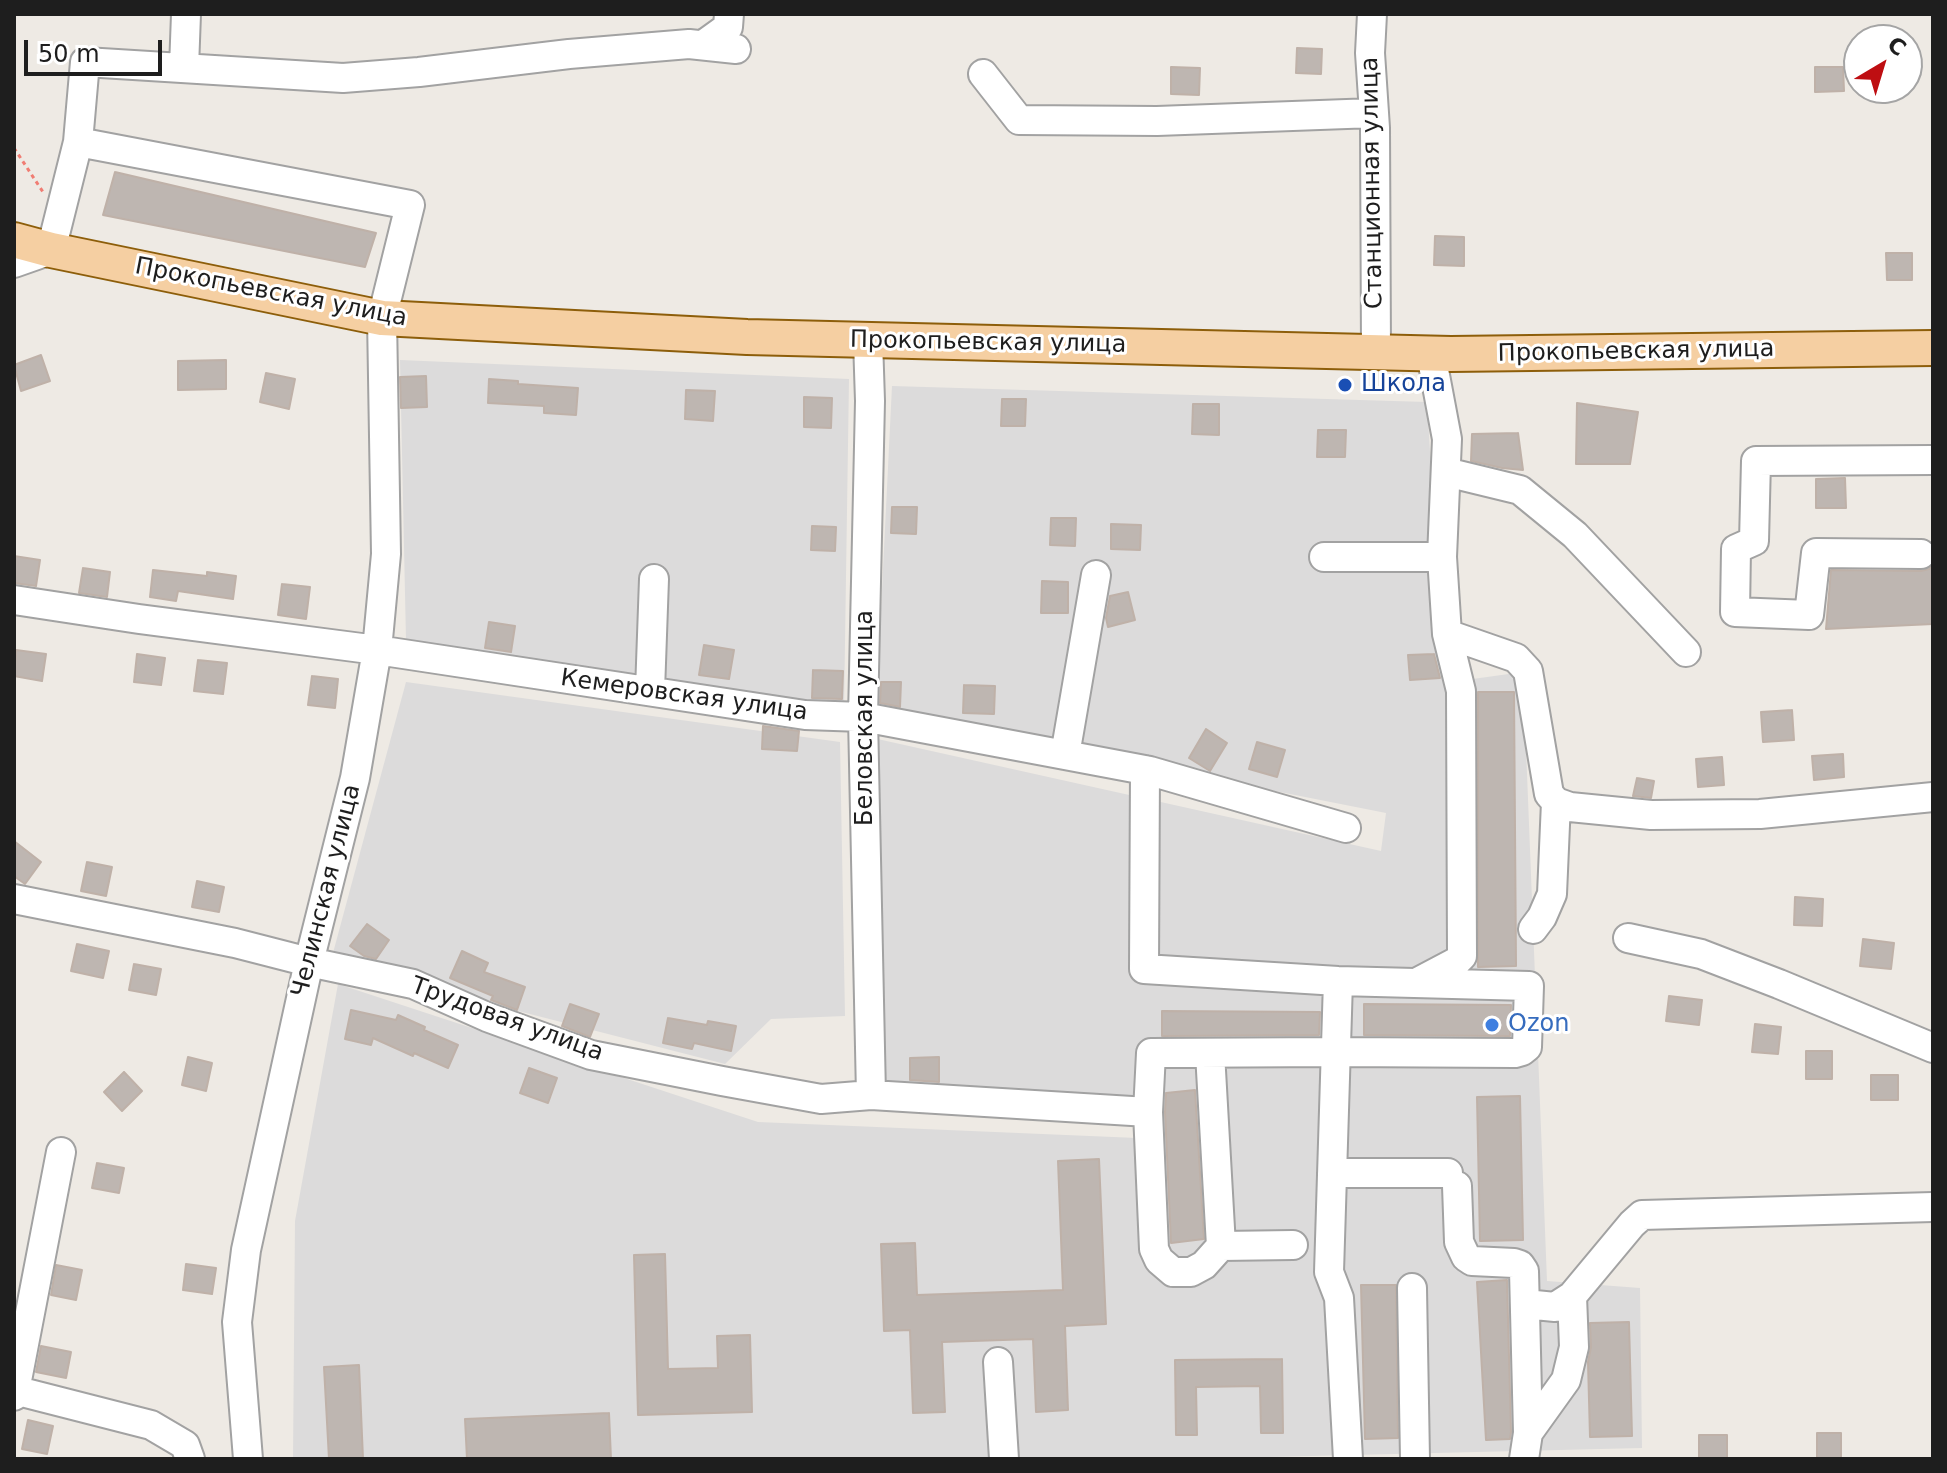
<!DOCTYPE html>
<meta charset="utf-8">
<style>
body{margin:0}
#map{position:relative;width:1947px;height:1473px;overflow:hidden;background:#eeeae4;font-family:"DejaVu Sans",sans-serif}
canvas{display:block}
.frame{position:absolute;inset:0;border:16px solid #1e1e1e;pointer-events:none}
.north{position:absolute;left:1843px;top:24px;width:80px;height:80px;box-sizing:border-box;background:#fff;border:2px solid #a5a5a5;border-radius:50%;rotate:38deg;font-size:22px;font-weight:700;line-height:32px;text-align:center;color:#1e1e1e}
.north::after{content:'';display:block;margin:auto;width:28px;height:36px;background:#be0e12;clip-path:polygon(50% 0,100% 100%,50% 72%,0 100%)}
.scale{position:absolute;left:24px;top:40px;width:138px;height:36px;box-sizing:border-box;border:4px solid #1e1e1e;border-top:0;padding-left:10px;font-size:24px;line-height:28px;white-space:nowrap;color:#1e1e1e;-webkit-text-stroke:6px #fff;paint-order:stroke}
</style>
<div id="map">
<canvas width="1947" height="1473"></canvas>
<div class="frame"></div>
<div class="north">С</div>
<div class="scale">50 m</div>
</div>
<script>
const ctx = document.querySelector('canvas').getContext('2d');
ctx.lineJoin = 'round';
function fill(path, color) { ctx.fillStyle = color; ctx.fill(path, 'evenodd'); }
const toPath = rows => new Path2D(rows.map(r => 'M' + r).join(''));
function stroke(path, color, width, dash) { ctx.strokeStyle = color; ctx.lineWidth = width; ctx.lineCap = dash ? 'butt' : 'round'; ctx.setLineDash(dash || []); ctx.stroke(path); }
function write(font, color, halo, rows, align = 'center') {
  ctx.font = font + ' "DejaVu Sans",sans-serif'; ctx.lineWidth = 6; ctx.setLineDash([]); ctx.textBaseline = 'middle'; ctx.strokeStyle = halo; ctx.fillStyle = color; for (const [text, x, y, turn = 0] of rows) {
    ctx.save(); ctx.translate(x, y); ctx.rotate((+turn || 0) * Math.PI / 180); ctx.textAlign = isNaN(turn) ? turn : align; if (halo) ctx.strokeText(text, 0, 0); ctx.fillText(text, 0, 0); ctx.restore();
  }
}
const residential = toPath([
 [400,360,849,379,844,708,406,640],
 [892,386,1427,402,1444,683,1523,672,1547,1281,1640,1288,1642,1448,1187,1459,293,1459,295,1221,338,984,758,1122,1137,1138,1137,1098,871,1080,873,738,1381,851,1386,813,876,712],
 [406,682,840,742,845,1016,771,1019,725,1064,448,993,333,953]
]);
const building = toPath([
 [1297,48,1322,49,1321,74,1296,73,1297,48],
 [1171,67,1200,68,1199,95,1171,94,1171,67],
 [1815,67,1843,67,1844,91,1815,92,1815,67],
 [115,172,376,233,365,267,103,215,115,172],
 [1435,236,1464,237,1464,266,1434,265,1435,236],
 [1886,253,1912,253,1912,280,1887,280,1886,253],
 [41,355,50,381,21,391,14,365,41,355],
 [226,360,226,389,178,390,178,361,226,360],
 [266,373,295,379,289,409,260,402,266,373],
 [426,376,427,407,401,408,400,377,426,376],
 [489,379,518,381,518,384,578,388,576,415,544,413,544,406,488,403,489,379],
 [686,390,715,391,713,421,685,419,686,390],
 [804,397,832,398,831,428,804,427,804,397],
 [1002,399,1026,399,1025,426,1001,426,1002,399],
 [1577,403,1638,412,1630,464,1576,464,1577,403],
 [1193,404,1219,404,1219,435,1192,434,1193,404],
 [1318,430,1346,430,1345,457,1317,457,1318,430],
 [1518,433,1523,470,1502,468,1471,461,1472,434,1518,433],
 [1845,478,1846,508,1816,508,1816,479,1845,478],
 [892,507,917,507,916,534,891,533,892,507],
 [1051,518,1076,518,1075,546,1050,545,1051,518],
 [1111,524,1141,525,1140,550,1111,549,1111,524],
 [812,526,836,527,835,551,811,550,812,526],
 [14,556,40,560,36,586,14,583,14,556],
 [1933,565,1933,624,1826,629,1831,570,1921,571,1929,569,1933,565],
 [83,568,110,572,107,597,79,593,83,568],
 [153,570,207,576,207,572,236,576,233,599,178,591,176,601,150,597,153,570],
 [1042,581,1068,582,1068,613,1041,613,1042,581],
 [282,584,310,587,306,619,278,615,282,584],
 [1128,592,1135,620,1108,627,1106,618,1110,596,1128,592],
 [489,622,515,626,511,652,485,648,489,622],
 [704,645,734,650,729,679,699,675,704,645],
 [16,650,46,654,42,681,14,676,16,650],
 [137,654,165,658,161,685,134,682,137,654],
 [1434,654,1440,678,1410,680,1408,655,1434,654],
 [198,660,227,663,223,694,194,691,198,660],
 [813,670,843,671,842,699,812,698,813,670],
 [312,676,338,679,335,708,308,705,312,676],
 [881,682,901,682,900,707,880,703,881,682],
 [964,685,995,686,994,714,963,713,964,685],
 [1478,692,1514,692,1516,966,1478,967,1478,692],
 [1792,710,1794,740,1763,742,1761,712,1792,710],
 [763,726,799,731,797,751,762,749,763,726],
 [1206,729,1227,743,1210,771,1189,758,1206,729],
 [1257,742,1285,750,1277,777,1249,769,1257,742],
 [1843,754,1844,777,1814,780,1812,756,1843,754],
 [1722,757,1724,785,1698,787,1696,759,1722,757],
 [1637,778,1654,781,1651,798,1633,796,1637,778],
 [14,841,41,862,25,884,14,876,14,841],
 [87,862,112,867,106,896,81,891,87,862],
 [197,881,224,887,219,912,192,907,197,881],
 [1795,897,1823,899,1822,926,1794,925,1795,897],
 [367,924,389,940,376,959,364,956,350,946,367,924],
 [1863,939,1894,943,1891,969,1860,966,1863,939],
 [77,944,109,951,103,978,71,971,77,944],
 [462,951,488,963,484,972,525,987,517,1010,491,1000,493,996,450,978,462,951],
 [134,964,161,969,156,995,129,990,134,964],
 [1669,996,1702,1000,1699,1025,1666,1021,1669,996],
 [570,1004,599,1014,590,1037,562,1026,570,1004],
 [1364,1004,1511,1005,1510,1036,1364,1035,1364,1004],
 [351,1010,396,1020,398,1015,425,1027,424,1030,458,1045,448,1068,414,1053,413,1056,373,1038,371,1045,345,1039,351,1010],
 [1162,1011,1320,1012,1319,1035,1162,1036,1162,1011],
 [668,1018,707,1025,708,1021,736,1026,731,1051,694,1043,692,1049,663,1043,668,1018],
 [1755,1024,1781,1027,1778,1054,1752,1052,1755,1024],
 [1806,1051,1832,1051,1832,1079,1806,1079,1806,1051],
 [188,1057,212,1063,206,1091,182,1085,188,1057],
 [939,1057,939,1082,910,1080,910,1058,939,1057],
 [529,1068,557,1078,548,1103,520,1093,529,1068],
 [124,1072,142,1091,122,1111,104,1092,124,1072],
 [1871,1075,1898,1075,1898,1100,1871,1100,1871,1075],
 [1195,1090,1204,1239,1171,1243,1165,1112,1166,1093,1195,1090],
 [1520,1096,1523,1240,1480,1241,1477,1097,1520,1096],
 [1099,1159,1106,1324,1065,1326,1068,1410,1036,1412,1033,1339,942,1342,945,1412,913,1413,910,1330,884,1331,881,1244,915,1243,917,1295,1063,1290,1058,1161,1099,1159],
 [97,1163,124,1168,119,1193,92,1188,97,1163],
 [665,1254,668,1369,718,1368,717,1336,750,1335,752,1412,638,1415,634,1255,665,1254],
 [186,1264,216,1268,212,1294,183,1290,186,1264],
 [56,1265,82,1270,76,1300,51,1295,56,1265],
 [1507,1280,1511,1432,1510,1439,1486,1440,1477,1282,1507,1280],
 [1361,1285,1396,1285,1398,1438,1365,1439,1361,1285],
 [1629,1322,1632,1436,1590,1437,1588,1362,1591,1347,1590,1323,1629,1322],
 [41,1346,71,1352,66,1378,36,1372,41,1346],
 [1282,1359,1283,1433,1261,1433,1260,1386,1196,1387,1197,1435,1176,1435,1175,1360,1282,1359],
 [359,1365,363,1459,329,1459,324,1367,359,1365],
 [609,1413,611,1459,467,1459,465,1419,609,1413],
 [28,1420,53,1426,47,1454,22,1449,28,1420],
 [1817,1433,1841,1433,1841,1459,1817,1459,1817,1433],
 [1699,1435,1727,1435,1727,1459,1699,1459,1699,1435]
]);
const path = toPath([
 [14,148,43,192]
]);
const minor = toPath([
 [1372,14,1370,53,1375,128,1376,352],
 [703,45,728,27,729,14],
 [184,68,186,14],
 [983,74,1019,120,1157,121,1374,113],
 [78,142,410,205,382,318,386,554,377,650,355,778,309,962,246,1250,237,1322,248,1459],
 [14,263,51,250,78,142,85,62,343,78,419,72,569,54,689,44,736,49],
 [868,340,870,401,863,717,871,1095],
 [1446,472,1520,490,1575,535,1686,652],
 [1921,554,1816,553,1809,615,1735,612,1736,549,1754,541,1756,461,1933,460],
 [1324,557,1442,557],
 [14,600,139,619,377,650,805,715,863,717,1150,771,1346,828],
 [1447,634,1516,658,1528,671,1549,794,1556,802,1552,894,1542,917,1533,929],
 [650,691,654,579],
 [1065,755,1096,575],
 [1145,770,1144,969,1338,981,1529,986,1527,1047,1522,1051,1515,1053,1336,1052,1151,1053,1148,1112,1154,1249,1159,1260,1173,1272,1191,1272,1204,1265,1221,1246],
 [1556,802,1570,807,1651,815,1760,814,1933,797],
 [14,899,235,943,309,962,413,984,487,1017,591,1055,722,1081,821,1099,871,1095,1148,1112],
 [1628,938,1701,954,1779,984,1933,1048],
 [1338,981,1329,1272,1339,1298,1348,1459],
 [1420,981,1456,962,1462,956,1461,691,1447,634,1442,557,1447,439,1431,354],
 [1210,1053,1221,1246,1293,1245],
 [1332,1173,1448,1173],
 [1457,1186,1459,1242,1466,1257,1472,1261,1514,1263,1520,1265,1524,1271,1528,1433,1524,1459],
 [1412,1288,1415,1459],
 [1525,1304,1555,1307,1572,1296,1632,1224,1642,1215,1933,1207],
 [998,1362,1004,1459],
 [14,1390,151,1425,185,1445,190,1459],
 [14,1396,61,1152],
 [1528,1433,1566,1380,1574,1347,1572,1296]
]);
const major = toPath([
 [14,240,51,250,382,318,747,337,1451,354,1933,348]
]);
const markers = [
 [1345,385,8,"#1a4fb4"],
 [1492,1025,8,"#3f7fe0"]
];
const streetNames = [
 ["Станционная улица",1373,183,-91],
 ["Прокопьевская улица",271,293,11],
 ["Прокопьевская улица",988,343,1],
 ["Прокопьевская улица",1636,352,-1],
 ["Кемеровская улица",684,696,8],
 ["Беловская улица",866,718,-90],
 ["Челинская улица",327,891,-76],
 ["Трудовая улица",507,1020,20]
];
const transitNames = [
 ["Школа",1361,385]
];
const shopNames = [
 ["Ozon",1508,1025]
];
fill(residential, '#dcdbdb');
fill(building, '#beb6b1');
stroke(building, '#bfb1a8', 2);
stroke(minor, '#a2a2a2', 32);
stroke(major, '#8d5e0a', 38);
stroke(path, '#f07d73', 3, [4, 4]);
stroke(minor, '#fff', 28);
stroke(major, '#f5cfa2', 34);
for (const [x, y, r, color] of markers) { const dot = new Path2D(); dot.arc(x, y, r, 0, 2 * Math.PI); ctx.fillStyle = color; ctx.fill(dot); stroke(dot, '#fff', 3); }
write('24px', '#1e1e1e', '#fff', streetNames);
write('24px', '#164399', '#fff', transitNames, 'left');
write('24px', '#366cbe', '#fff', shopNames, 'left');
</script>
